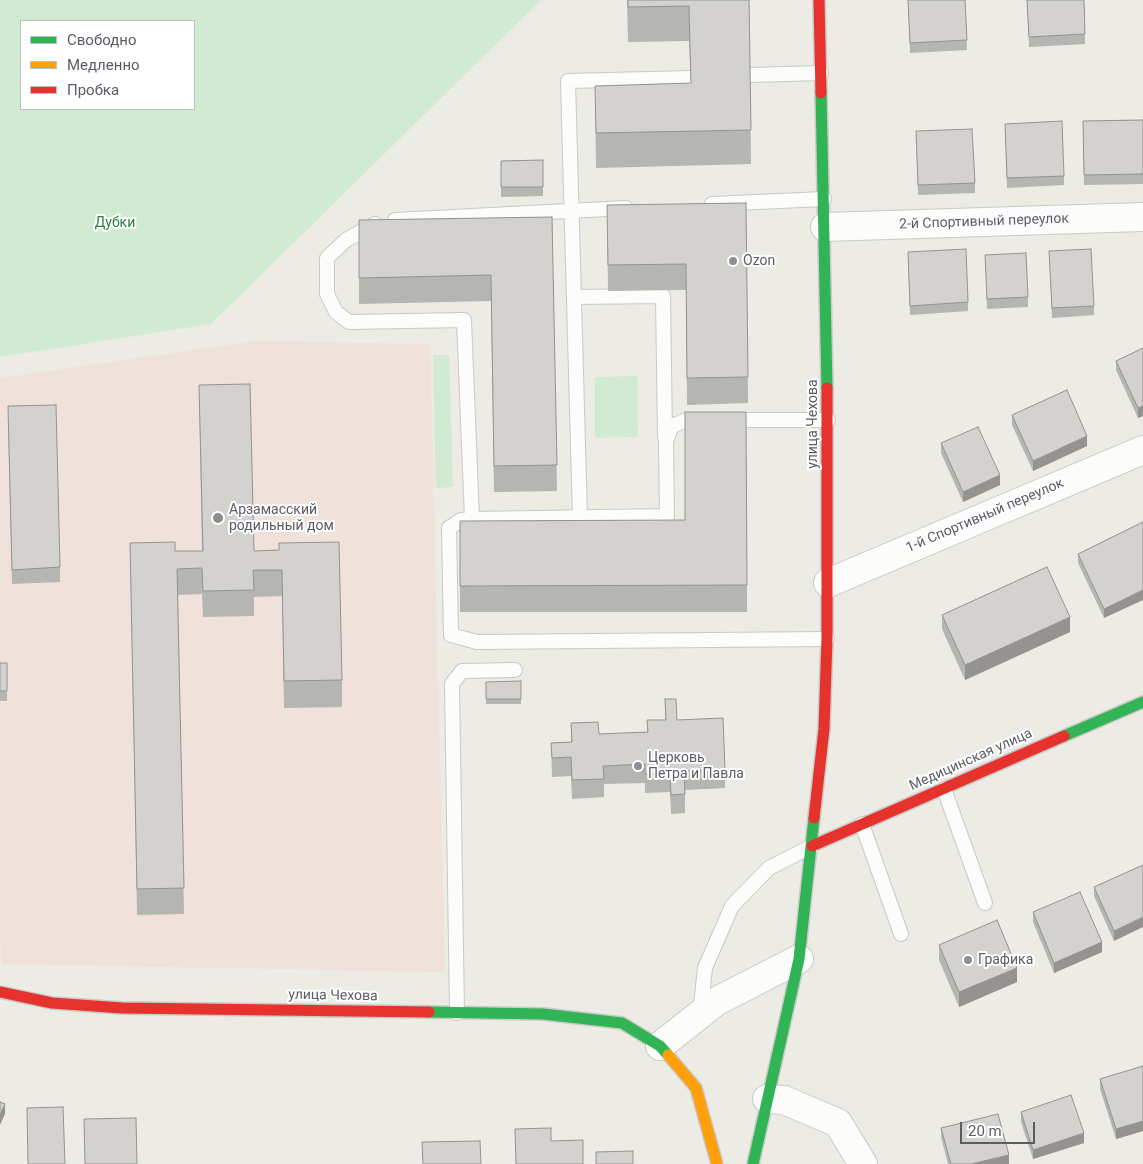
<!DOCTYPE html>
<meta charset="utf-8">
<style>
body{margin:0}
#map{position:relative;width:1143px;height:1164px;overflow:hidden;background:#ecebe4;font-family:Roboto,sans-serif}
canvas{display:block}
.legend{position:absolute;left:20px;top:20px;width:175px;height:90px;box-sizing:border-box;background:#fff;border:1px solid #bdbec1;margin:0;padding:6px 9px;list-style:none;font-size:15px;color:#5a5c64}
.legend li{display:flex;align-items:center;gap:10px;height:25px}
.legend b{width:25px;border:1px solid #bdbec1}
.scale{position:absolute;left:960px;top:1122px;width:75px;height:22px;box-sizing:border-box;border:2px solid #5a5c64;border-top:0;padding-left:6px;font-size:15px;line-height:18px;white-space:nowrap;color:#5a5c64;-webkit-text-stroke:4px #fff;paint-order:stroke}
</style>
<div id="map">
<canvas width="1143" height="1164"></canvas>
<ul class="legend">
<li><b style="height:6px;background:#30b455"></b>Свободно</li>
<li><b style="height:6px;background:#ff9f0a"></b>Медленно</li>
<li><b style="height:6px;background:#e5322d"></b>Пробка</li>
</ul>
<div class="scale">20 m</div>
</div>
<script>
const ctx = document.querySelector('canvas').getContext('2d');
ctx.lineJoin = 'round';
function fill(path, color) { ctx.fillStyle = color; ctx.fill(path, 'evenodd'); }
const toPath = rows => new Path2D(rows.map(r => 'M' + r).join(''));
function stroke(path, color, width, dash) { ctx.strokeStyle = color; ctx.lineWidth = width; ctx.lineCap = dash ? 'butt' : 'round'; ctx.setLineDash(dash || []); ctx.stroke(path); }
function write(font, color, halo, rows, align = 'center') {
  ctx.font = font + ' Roboto,sans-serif'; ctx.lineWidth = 4; ctx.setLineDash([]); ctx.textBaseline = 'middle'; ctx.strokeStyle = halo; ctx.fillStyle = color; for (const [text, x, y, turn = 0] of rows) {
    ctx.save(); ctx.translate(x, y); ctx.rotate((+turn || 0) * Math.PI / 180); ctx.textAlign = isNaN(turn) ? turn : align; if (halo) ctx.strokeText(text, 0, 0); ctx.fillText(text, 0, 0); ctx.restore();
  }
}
const medical = toPath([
 [256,341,430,344,445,972,2,964,0,931,0,378]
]);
const green = toPath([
 [0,0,541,0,211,324,0,357],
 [194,21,194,109,21,109,21,21],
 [433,355,449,355,453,487,436,488],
 [637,376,638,437,595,438,595,377]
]);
const lane = toPath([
 [750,75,821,73],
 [712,204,824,199],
 [395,220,626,208],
 [375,224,346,240,327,258,327,294,336,312,349,322,464,320,472,519],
 [574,297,663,296,665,437],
 [704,420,686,420,672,426,666,441,667,516,472,519,461,520,449,528,451,635,477,642,827,639],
 [728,420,828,420],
 [580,518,568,81,690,78],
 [944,789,985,903],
 [862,824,901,934],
 [457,1013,452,684,462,671,515,670],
 [700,1014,705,968,732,906,769,868,812,846]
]);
const street = toPath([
 [825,227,1143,217],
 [828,583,1143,450],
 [660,1046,717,1001,799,959],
 [767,1099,784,1100,838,1123,863,1164]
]);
const fast = toPath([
 [821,93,827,388],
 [1064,736,1143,702],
 [429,1012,543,1014,622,1023,660,1046,668,1055],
 [753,1164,799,959,814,818]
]);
const slow = toPath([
 [668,1055,696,1088,717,1164]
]);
const jam = toPath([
 [819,0,821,93],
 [814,818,824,729,827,639,827,388],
 [812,846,1064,736],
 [0,992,52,1003,122,1008,429,1012]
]);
const wall = toPath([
 [627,0,749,0,751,164,596,168,595,86,691,83,689,41,628,42],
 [908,0,965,0,967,50,910,53],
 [1027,0,1084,0,1085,44,1029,47],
 [1143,120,1143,184,1084,185,1083,121],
 [1005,124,1064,176,1064,185,1007,188],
 [916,131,975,183,975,193,918,195],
 [543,160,543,196,501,197,501,161],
 [746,203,748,403,687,405,686,290,608,291,607,205],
 [552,217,557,491,494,492,491,301,359,304,359,220],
 [1049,251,1094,306,1094,315,1052,318],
 [985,255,1028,297,1028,307,987,309],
 [908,262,968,302,968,311,910,315],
 [1143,348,1143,416,1138,418,1116,370,1116,361],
 [199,385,254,551,279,550,342,680,342,707,284,708,282,596,254,597,254,616,203,617,202,594,178,595,184,914,137,915,130,543,175,551,202,551],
 [746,412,747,612,460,612,460,521,685,520],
 [1012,415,1087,446,1033,471,1012,425],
 [8,421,60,567,60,582,12,584],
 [941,443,1000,485,963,502,941,453],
 [1143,522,1104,618,1078,563,1078,554],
 [942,615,1070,632,965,680,942,629],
 [0,663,7,663,7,701,0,701],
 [521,681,521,704,486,704,486,682],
 [665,699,677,720,725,769,725,788,685,790,685,813,671,814,670,792,645,793,645,783,604,784,604,797,572,799,571,776,552,777,551,743,571,742,571,723,599,734,647,732,647,720,665,720],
 [1143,865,1114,941,1094,896,1094,887],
 [1033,912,1102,952,1054,973,1033,922],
 [939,945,1017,982,959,1007,939,960],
 [1143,1066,1143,1131,1116,1139,1100,1089,1100,1079],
 [1021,1112,1084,1143,1033,1159,1021,1122],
 [941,1128,1009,1164,948,1164,941,1137]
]);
const shadedWall = toPath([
 [1143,406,1143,416,1138,418,1138,408],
 [1087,436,1087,446,1033,471,1033,461],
 [1000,475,1000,485,963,502,963,492],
 [1143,590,1143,600,1104,618,1104,609],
 [1070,617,1070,632,965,680,965,665],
 [1143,917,1143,927,1114,941,1114,931],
 [1102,942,1102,952,1054,973,1054,963],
 [1017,968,1017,982,959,1007,959,992],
 [5,1104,5,1114,0,1125,0,1115],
 [1143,1121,1143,1131,1116,1139,1116,1129],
 [1084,1133,1084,1143,1033,1159,1033,1150],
 [1009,1155,1009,1164,971,1164]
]);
const building = toPath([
 [628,0,749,0,751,130,596,133,595,86,691,83,689,6,628,7,628,0],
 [908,0,965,0,967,40,910,43,908,0],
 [1027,0,1084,0,1085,34,1029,37,1027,0],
 [1143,120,1143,174,1084,175,1083,121,1143,120],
 [1062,121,1064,176,1007,178,1005,124,1062,121],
 [972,129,975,183,918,185,916,131,972,129],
 [543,160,543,187,501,187,501,161,543,160],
 [746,203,748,377,687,378,686,264,608,265,607,205,746,203],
 [552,217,557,465,494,466,491,275,359,278,359,220,552,217],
 [966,249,968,302,910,306,908,252,966,249],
 [1091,249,1094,306,1052,308,1049,251,1091,249],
 [1026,253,1028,297,987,299,985,255,1026,253],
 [1143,348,1143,406,1138,408,1116,361,1143,348],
 [250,384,254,551,279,550,279,543,339,542,342,680,284,681,282,570,253,570,254,590,203,591,202,568,177,569,184,888,137,889,130,543,175,542,175,551,203,551,199,385,250,384],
 [1067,390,1087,436,1033,461,1012,415,1067,390],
 [56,405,60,567,12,570,8,406,56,405],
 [685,412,746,412,747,585,460,586,460,521,685,520,685,412],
 [978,427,1000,475,963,492,941,443,978,427],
 [1143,522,1143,590,1104,609,1078,554,1143,522],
 [1047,567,1070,617,965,665,942,615,1047,567],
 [0,663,7,663,7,691,0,691,0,663],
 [521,681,521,699,486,699,486,682,521,681],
 [665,699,676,699,677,720,723,718,725,769,684,771,685,794,671,795,670,774,645,774,645,764,603,766,604,779,572,780,571,757,552,758,551,743,572,742,571,723,598,722,599,734,648,732,647,720,666,720,665,699],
 [1143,865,1143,917,1114,931,1094,887,1143,865],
 [1080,892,1102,942,1054,963,1033,912,1080,892],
 [997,920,1017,968,959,992,939,945,997,920],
 [1143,1066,1143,1121,1116,1129,1100,1079,1143,1066],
 [1071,1095,1084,1133,1033,1150,1021,1112,1071,1095],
 [0,1102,5,1104,0,1115,0,1102],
 [63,1107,65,1164,28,1164,27,1108,63,1107],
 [998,1114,1009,1155,971,1164,951,1164,941,1128,998,1114],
 [136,1118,137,1164,85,1164,84,1119,136,1118],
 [551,1128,551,1141,583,1140,583,1164,516,1164,515,1129,551,1128],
 [480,1141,481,1164,423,1164,422,1142,480,1141],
 [633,1151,633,1164,596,1164,596,1152,633,1151]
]);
const markers = [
 [733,261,5,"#8d8e91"],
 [218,518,6,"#8d8e91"],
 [638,766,5,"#8d8e91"],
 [968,960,5,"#8d8e91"]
];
const streetNames = [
 ["2-й Спортивный переулок",984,222,-2],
 ["улица Чехова",813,424,-90],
 ["1-й Спортивный переулок",985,516,-23],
 ["Медицинская улица",971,760,-24],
 ["улица Чехова",333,996,1]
];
const parkNames = [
 ["Дубки",115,223]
];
const poiNames = [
 ["Ozon",743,261],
 ["Арзамасский",229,510],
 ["родильный дом",229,526],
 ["Церковь",648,758],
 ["Петра и Павла",648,774],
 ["Графика",978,960]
];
fill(medical, '#f0e2da');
fill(green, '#d1ead2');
stroke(lane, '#c9c9c8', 16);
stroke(street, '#c9c9c8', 30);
stroke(fast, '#cbcaca', 14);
stroke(slow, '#cbcaca', 14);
stroke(jam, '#cbcaca', 14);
stroke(lane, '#fcfcfb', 14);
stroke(street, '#fcfcfb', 28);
stroke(fast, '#30b455', 11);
stroke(slow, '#ff9f0a', 11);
stroke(jam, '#e5322d', 11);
fill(wall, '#b5b5b1');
fill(shadedWall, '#949390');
fill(building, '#d3d2ce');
stroke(building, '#949390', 1);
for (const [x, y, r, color] of markers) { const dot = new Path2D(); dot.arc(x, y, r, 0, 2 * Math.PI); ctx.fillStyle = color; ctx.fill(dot); stroke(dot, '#fff', 2); }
write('14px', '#5a5c64', '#fff', streetNames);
write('14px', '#2b823f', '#fff', parkNames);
write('14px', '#5a5c64', '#fff', poiNames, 'left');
</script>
